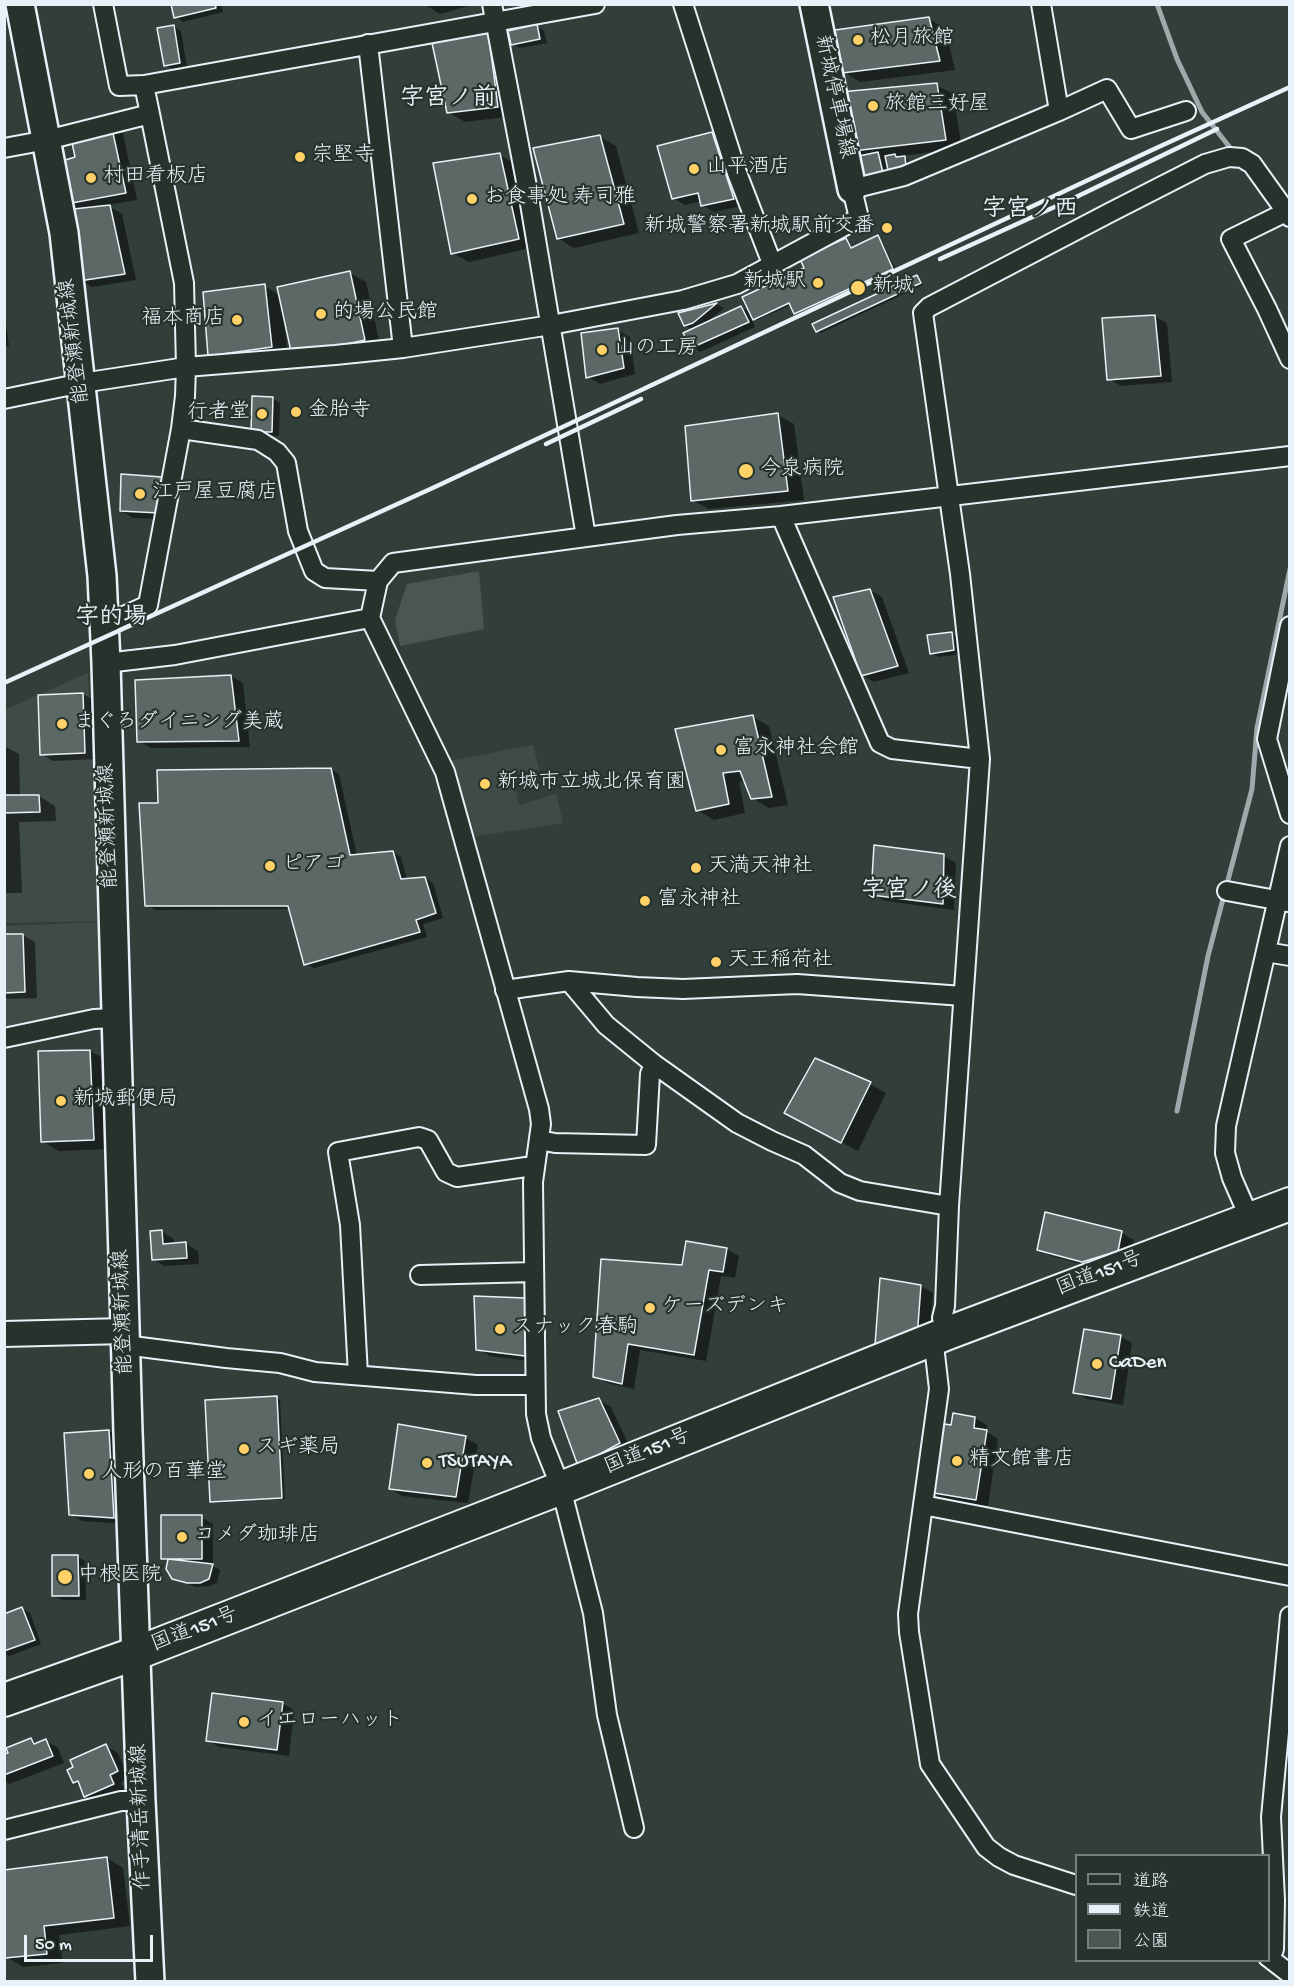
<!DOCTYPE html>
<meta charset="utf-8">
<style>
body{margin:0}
#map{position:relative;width:1294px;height:1986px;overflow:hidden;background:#323e39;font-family:"Gochi Hand","Klee One",sans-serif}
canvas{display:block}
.frame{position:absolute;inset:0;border:6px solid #e8f1f8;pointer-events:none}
.legend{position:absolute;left:1075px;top:1854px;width:195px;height:108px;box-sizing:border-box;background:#26332d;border:2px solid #747f7e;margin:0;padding:8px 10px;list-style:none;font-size:18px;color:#e8f1f8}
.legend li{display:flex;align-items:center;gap:12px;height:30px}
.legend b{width:30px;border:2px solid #747f7e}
.scale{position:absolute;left:24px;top:1935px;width:129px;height:27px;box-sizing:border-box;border:3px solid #e8f1f8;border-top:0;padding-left:8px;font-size:18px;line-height:21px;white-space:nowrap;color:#e8f1f8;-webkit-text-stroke:4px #26332d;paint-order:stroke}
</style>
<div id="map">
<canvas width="1294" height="1986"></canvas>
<div class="frame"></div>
<ul class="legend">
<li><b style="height:8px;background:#26332d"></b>道路</li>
<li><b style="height:8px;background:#e8f1f8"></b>鉄道</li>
<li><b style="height:16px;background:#495651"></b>公園</li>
</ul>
<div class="scale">50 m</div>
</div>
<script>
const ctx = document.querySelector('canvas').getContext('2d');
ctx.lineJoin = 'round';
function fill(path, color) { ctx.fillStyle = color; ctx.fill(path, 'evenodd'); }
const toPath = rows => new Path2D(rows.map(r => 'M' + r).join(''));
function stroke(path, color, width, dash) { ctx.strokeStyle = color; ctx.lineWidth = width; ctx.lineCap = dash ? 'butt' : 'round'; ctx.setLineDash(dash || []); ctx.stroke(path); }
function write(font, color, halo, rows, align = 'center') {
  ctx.font = font + ' "Gochi Hand","Klee One",sans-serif'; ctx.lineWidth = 4.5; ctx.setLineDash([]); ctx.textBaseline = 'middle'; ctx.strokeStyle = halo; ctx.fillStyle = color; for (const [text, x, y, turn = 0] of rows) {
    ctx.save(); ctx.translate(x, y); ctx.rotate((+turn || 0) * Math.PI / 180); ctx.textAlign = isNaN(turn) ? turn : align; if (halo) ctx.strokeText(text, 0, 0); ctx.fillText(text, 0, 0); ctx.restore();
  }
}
const built = toPath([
 [88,673,101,921,5,923,4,710],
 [533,745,539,769,512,775,519,805,556,794,563,823,471,837,448,761],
 [102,922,103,1011,5,1033,4,926]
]);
const green = toPath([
 [479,571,484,629,400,646,395,620,407,584]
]);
const shadow = toPath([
 [173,4,221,4,223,12,183,22,176,17],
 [424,4,475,4,440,14],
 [929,19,945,28,955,70,860,82,844,72],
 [173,26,181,31,187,67,173,69,165,65],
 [537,26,544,31,547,43,520,48,512,44],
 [487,31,504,41,514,116,465,122,448,112],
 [936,85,953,94,962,148,902,156,908,159,909,168,893,171,888,168,890,177,873,181,865,157,854,150],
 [111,126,123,133,137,200,107,205,122,214,136,280,92,287,80,280,62,204,77,158],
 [712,134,724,141,746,205,714,212,702,205,701,201,685,205,673,198],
 [600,137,616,146,639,233,574,248,558,238],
 [500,155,516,164,535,247,469,262,452,253],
 [878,237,881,239,896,270,798,315,795,313,791,305,757,320,751,317,755,327,700,352,693,347,693,330,685,325,680,314,717,304,724,308,707,322,741,307,752,314,846,240,849,242,853,249],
 [350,273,366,282,381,349,310,365,286,320,284,320,288,356,226,364,210,355,264,286,280,295],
 [917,277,920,279,923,285,821,333,817,331],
 [4,308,9,346,4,346],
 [1154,316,1167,323,1172,382,1121,386,1109,379],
 [618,330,630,337,635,374,600,384,588,377],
 [272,398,280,403,279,436,260,435],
 [778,415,794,424,804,500,709,509,692,500],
 [161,478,173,485,171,519,133,518,121,511],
 [870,590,882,597,909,673,874,682,862,675],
 [951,634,959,638,961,654,939,657,931,653],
 [231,676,243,683,250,747,151,748,139,741],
 [83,694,95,701,97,759,53,761,41,754],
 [753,717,769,726,788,805,769,808,752,798,746,781,739,782,745,813,714,820,697,810],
 [4,746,19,754,20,797,39,796,55,806,56,821,19,822,22,893,4,893],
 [331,769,339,774,357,856,393,853,401,857,407,880,425,878,433,883,443,918,423,924,427,937,314,968,306,964,291,909,155,910,147,905,160,805],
 [944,856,956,863,954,910,885,901,873,894],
 [23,935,35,942,37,998,9,999,4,997,4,936],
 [90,1051,106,1060,109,1149,59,1151,42,1141,39,1053],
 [870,1084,886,1093,858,1151,802,1121],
 [162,1232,174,1239,174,1245,186,1244,198,1251,199,1264,165,1266,153,1260],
 [1122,1233,1134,1240,1130,1257,1095,1268,1051,1256,1039,1249],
 [1050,1252,1090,1263,1089,1265,1050,1255],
 [687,1243,727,1249,739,1256,735,1278,721,1276,706,1361,640,1350,634,1389,607,1383,595,1376,683,1266],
 [921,1286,933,1293,929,1344,888,1351],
 [525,1299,537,1306,536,1362,490,1356,478,1349],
 [1120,1336,1132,1343,1123,1405,1087,1399,1075,1392],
 [277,1398,280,1400,285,1499,215,1503,212,1501],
 [599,1400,611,1407,631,1450,579,1465],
 [954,1415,975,1418,987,1425,986,1431,998,1439,988,1506,941,1499,929,1492,952,1427],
 [109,1431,121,1438,126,1524,82,1521,70,1514],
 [466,1438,478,1445,468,1503,402,1496,390,1489],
 [201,1517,213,1524,213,1566,220,1570,217,1583,209,1586,196,1587,181,1582,173,1578,169,1562,163,1558],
 [77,1556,85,1561,86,1600,62,1600,54,1596],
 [22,1609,30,1613,41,1644,9,1656,4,1653,4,1616],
 [282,1703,294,1710,289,1756,219,1747,207,1740],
 [31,1739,39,1744,46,1741,58,1748,64,1763,9,1784,4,1781,4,1756],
 [106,1746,118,1753,129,1778,121,1782,125,1791,98,1803,86,1796,81,1786,74,1782],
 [107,1858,123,1868,130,1926,59,1935,63,1963,23,1967,7,1957,4,1943,4,1871]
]);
const stream = toPath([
 [1157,4,1177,59,1202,112,1235,154],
 [1177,1111,1208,956,1252,789,1257,728,1290,569]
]);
const building = toPath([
 [171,4,215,4,216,8,174,18,171,4],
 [929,17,940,61,842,73,835,30,929,17],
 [537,24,540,39,511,45,508,31,537,24],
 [174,25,180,63,164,66,157,28,174,25],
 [488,30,498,107,447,113,432,43,488,30],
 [937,83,946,140,853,151,840,92,937,83],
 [111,124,126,193,61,205,59,162,75,157,71,138,111,124],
 [712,132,734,199,701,206,698,193,672,199,657,146,712,132],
 [600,135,624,224,557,239,533,148,600,135],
 [878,152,883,173,864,177,859,156,878,152],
 [500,153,519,239,451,254,433,163,500,153],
 [895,154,896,157,905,156,906,167,888,170,885,156,895,154],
 [110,205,125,274,79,281,64,210,110,205],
 [878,235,893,269,794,314,789,303,753,320,742,297,804,268,800,259,826,247,846,238,851,248,878,235],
 [350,271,365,340,292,356,277,287,350,271],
 [917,275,921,283,816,332,812,324,917,275],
 [265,284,272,347,208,356,203,292,265,284],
 [717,303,693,323,684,326,678,313,717,303],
 [741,306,749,322,691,348,683,333,741,306],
 [1155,315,1161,376,1107,380,1102,318,1155,315],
 [618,328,624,368,586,378,581,333,618,328],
 [252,396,273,397,272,432,251,432,252,396],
 [778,413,788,491,691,501,685,426,778,413],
 [121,474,162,477,159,513,120,511,121,474],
 [870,589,898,666,861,676,833,597,870,589],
 [952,632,954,650,930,654,927,635,952,632],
 [231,675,239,741,137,742,135,680,231,675],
 [83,693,85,753,40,755,38,695,83,693],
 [753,715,772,797,751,799,740,771,723,773,729,804,696,811,675,729,753,715],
 [331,768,350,855,393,851,401,879,425,877,436,913,416,920,420,932,304,965,288,906,145,906,139,803,158,803,157,770,331,768],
 [4,795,39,795,40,812,4,813,4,795],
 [874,845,944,854,943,904,871,895,874,845],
 [4,934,23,934,25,992,4,993,4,934],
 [90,1050,94,1140,41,1142,38,1051,90,1050],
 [815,1058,871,1082,841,1143,784,1113,815,1058],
 [1045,1212,1122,1231,1118,1251,1082,1262,1037,1250,1045,1212],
 [162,1230,163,1244,186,1242,187,1258,152,1260,150,1231,162,1230],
 [686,1241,727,1248,723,1272,709,1270,694,1355,628,1344,622,1384,593,1377,601,1259,682,1265,686,1241],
 [880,1278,921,1285,917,1338,875,1345,880,1278],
 [474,1296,525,1298,525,1356,476,1350,474,1296],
 [1084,1329,1121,1335,1111,1399,1073,1393,1084,1329],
 [277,1396,282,1498,210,1502,205,1400,277,1396],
 [599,1398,620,1443,578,1466,558,1411,599,1398],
 [953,1413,975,1417,974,1428,987,1430,976,1500,928,1492,938,1423,951,1425,953,1413],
 [398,1424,466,1436,456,1497,389,1489,398,1424],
 [109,1430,114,1518,69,1515,64,1433,109,1430],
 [161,1515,202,1515,202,1559,161,1559,161,1515],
 [52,1555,78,1555,79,1596,52,1596,52,1555],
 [168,1559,213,1564,209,1579,200,1583,187,1583,172,1579,166,1569,168,1559],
 [22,1607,35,1640,4,1651,4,1614,22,1607],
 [212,1693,283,1702,277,1750,206,1741,212,1693],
 [31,1738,34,1744,46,1739,53,1756,4,1775,4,1754,8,1753,6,1748,31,1738],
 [106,1744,118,1771,110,1775,114,1784,84,1797,78,1781,73,1783,67,1770,73,1767,70,1760,106,1744],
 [107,1857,114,1918,44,1926,47,1954,5,1958,4,1870,107,1857]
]);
const minor = toPath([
 [103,4,119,86,144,85,595,4],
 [492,4,528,192,586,537,393,563,378,581,370,618,445,772,539,1109,541,1124,533,1182,536,1414,541,1438,561,1488,593,1613,607,1715,634,1828],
 [683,4,737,173,773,266],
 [1041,4,1059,111],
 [368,44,403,348],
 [4,148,47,140,150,114,144,85],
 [1286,212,1231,239,1267,309,1290,359],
 [4,399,82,383,186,367,335,355,403,348,551,325,683,300,737,284,859,218,852,189,904,176,1059,111,1107,89,1131,129,1186,111],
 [181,429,258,440,277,452,286,463,298,531,314,571,325,578,378,581],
 [781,516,880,743,892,749,980,759],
 [586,537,677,525,781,516,1290,456],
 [104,625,148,605,181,429,185,396,186,367,184,283,150,114],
 [1290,626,1267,739,1290,814],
 [106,663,175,655,370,618],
 [1227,891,1287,902],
 [1266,952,1290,956],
 [569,981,637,987,683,989,797,984,963,996],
 [505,990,569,981,606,1025,654,1064,737,1123,772,1141,804,1155,840,1183,860,1191,949,1206],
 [4,1038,94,1019,115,1018],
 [539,1140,555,1143,646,1145,650,1074,654,1064],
 [1250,1219,1232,1178,1225,1153,1226,1126,1290,846],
 [420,1275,534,1272],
 [948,1333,942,1318,945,1306,949,1206,980,759,960,574,923,313,929,307,1111,212,1205,164,1229,157,1242,158,1252,164,1290,217],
 [930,1340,935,1354,939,1389,923,1505,1290,1576],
 [125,1345,226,1358,280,1363,315,1372,476,1385,535,1385],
 [358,1375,350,1225,338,1152,419,1137,428,1140,446,1172,457,1177,526,1167,534,1168],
 [923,1505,908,1614,909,1632,930,1764,986,1847,999,1857,1014,1865,1076,1885],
 [4,1830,121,1801,141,1801],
 [1268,1957,1290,1974],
 [1270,1958,1274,1949,1275,1900,1271,1817,1290,1616]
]);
const tertiary = toPath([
 [4,1334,125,1331]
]);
const secondary = toPath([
 [20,4,64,233,102,576,106,663,128,1432,141,1801,150,1982],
 [814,4,852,189]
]);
const trunk = toPath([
 [4,1700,137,1653,561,1488,948,1333,1290,1204]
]);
const rail = toPath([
 [940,259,1072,199,1217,129],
 [546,444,641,399],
 [4,683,437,486,1152,150,1290,87]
]);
const markers = [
 [858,40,6,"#ffd166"],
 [873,106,6,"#ffd166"],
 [300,157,6,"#ffd166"],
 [694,169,6,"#ffd166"],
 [91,178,6,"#ffd166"],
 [472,199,6,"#ffd166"],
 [887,228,6,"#ffd166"],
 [818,283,6,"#ffd166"],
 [858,288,8,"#ffd166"],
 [321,314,6,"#ffd166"],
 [237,320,6,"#ffd166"],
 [602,350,6,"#ffd166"],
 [296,412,6,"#ffd166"],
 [262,414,6,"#ffd166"],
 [746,471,8,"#ffd166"],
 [140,494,6,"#ffd166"],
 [62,724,6,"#ffd166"],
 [721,750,6,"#ffd166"],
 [485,784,6,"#ffd166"],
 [270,866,6,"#ffd166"],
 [696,868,6,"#ffd166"],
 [645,901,6,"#ffd166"],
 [716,962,6,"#ffd166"],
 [61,1101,6,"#ffd166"],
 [650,1308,6,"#ffd166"],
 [500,1329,6,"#ffd166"],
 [1097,1364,6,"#ffd166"],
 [244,1449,6,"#ffd166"],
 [957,1461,6,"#ffd166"],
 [427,1463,6,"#ffd166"],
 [89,1474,6,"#ffd166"],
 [182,1537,6,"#ffd166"],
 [65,1577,8,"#ffd166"],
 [244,1722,6,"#ffd166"]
];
const poiNames = [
 ["松月旅館",870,40],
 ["旅館三好屋",885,106],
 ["宗堅寺",312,157],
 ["山平酒店",706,169],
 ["村田看板店",103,178],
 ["お食事処 寿司雅",484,199],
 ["新城警察署新城駅前交番",875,228,"right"],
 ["新城駅",806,283,"right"],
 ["新城",872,288],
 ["的場公民館",333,314],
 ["福本商店",225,320,"right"],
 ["山の工房",614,350],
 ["金胎寺",308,412],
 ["行者堂",250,414,"right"],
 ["今泉病院",760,471],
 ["江戸屋豆腐店",152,494],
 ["まぐろダイニング美蔵",74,724],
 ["富永神社会館",733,750],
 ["新城市立城北保育園",497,784],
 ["ピアゴ",282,866],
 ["天満天神社",708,868],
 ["富永神社",657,901],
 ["天王稲荷社",728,962],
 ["新城郵便局",73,1101],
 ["ケーズデンキ",662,1308],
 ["スナック春駒",512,1329],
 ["CaDen",1109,1364],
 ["スギ薬局",256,1449],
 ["精文館書店",969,1461],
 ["TSUTAYA",439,1463],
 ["人形の百華堂",101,1474],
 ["コメダ珈琲店",194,1537],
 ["中根医院",78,1577],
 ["イエローハット",256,1722]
];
const streetNames = [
 ["新城停車場線",833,97,78],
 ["能登瀬新城線",76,341,-97],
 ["能登瀬新城線",110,826,-92],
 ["国道151号",1100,1275,-21],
 ["能登瀬新城線",125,1312,-92],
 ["国道151号",648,1453,-22],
 ["国道151号",195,1631,-21],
 ["作手清岳新城線",143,1817,-92]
];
const quarterNames = [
 ["字宮ノ前",448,100],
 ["字宮ノ西",1030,211],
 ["字的場",111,619],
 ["字宮ノ後",909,892]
];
fill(built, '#3f4b46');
fill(green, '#495651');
fill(shadow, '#0007');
stroke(stream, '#9ea9ab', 5);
fill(building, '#5c6865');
stroke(building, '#e8f1f8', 1.5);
stroke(minor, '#e8f1f8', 22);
stroke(tertiary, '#e8f1f8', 28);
stroke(secondary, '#e8f1f8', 32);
stroke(trunk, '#e8f1f8', 36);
stroke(minor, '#26332d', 18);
stroke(tertiary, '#26332d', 24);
stroke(secondary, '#26332d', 27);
stroke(trunk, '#26332d', 32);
stroke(rail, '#e8f1f8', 4.5);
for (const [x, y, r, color] of markers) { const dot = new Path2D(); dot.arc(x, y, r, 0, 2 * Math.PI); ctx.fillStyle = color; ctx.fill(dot); stroke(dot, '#26332d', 2); }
write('21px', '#e8f1f8', '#26332d', poiNames, 'left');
write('21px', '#e8f1f8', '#26332d', streetNames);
write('bold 24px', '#e8f1f8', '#26332d', quarterNames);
</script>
